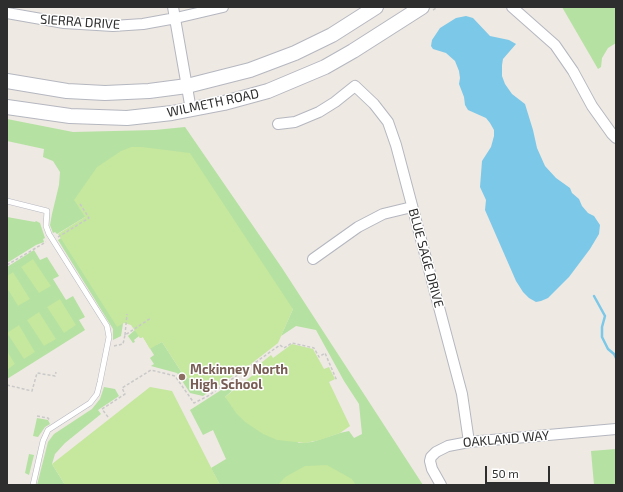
<!DOCTYPE html>
<style>
body{margin:0}
#map{position:relative;width:623px;height:492px;overflow:hidden;background:#eee9e2;font-family:"Exo 2",sans-serif}
canvas{display:block}
.frame{position:absolute;inset:0;border:8px solid #2e2e2e;pointer-events:none}
.scale{position:absolute;left:485px;top:466px;width:65px;height:18px;box-sizing:border-box;border:2px solid #2e2e2e;border-top:0;padding-left:5px;font-size:12px;line-height:14px;white-space:nowrap;color:#2e2e2e;-webkit-text-stroke:3px #fff;paint-order:stroke}
</style>
<div id="map">
<canvas width="623" height="492"></canvas>
<div class="frame"></div>
<div class="scale">50 m</div>
</div>
<script>
const ctx = document.querySelector('canvas').getContext('2d');
ctx.lineJoin = 'round';
function fill(path, color) { ctx.fillStyle = color; ctx.fill(path, 'evenodd'); }
const toPath = rows => new Path2D(rows.map(r => 'M' + r).join(''));
function stroke(path, color, width, dash) { ctx.strokeStyle = color; ctx.lineWidth = width; ctx.lineCap = dash ? 'butt' : 'round'; ctx.setLineDash(dash || []); ctx.stroke(path); }
function write(font, color, halo, rows, align = 'center') {
  ctx.font = font + ' "Exo 2",sans-serif'; ctx.lineWidth = 3; ctx.setLineDash([]); ctx.textBaseline = 'middle'; ctx.strokeStyle = halo; ctx.fillStyle = color; for (const [text, x, y, turn = 0] of rows) {
    ctx.save(); ctx.translate(x, y); ctx.rotate((+turn || 0) * Math.PI / 180); ctx.textAlign = isNaN(turn) ? turn : align; if (halo) ctx.strokeText(text, 0, 0); ctx.fillText(text, 0, 0); ctx.restore();
  }
}
const green = toPath([
 [562,7,616,7,616,43,608,48,602,58,601,67,598,69],
 [7,119,73,132,155,130,185,127,282,268,423,485,220,485,211,468,226,459,213,430,203,435,190,410,229,385,233,390,225,397,299,443,312,442,340,433,349,431,354,438,362,434,359,404,344,381,316,330,296,326,281,336,293,309,85,217,57,234,55,232,53,233,50,225,52,214,59,185,60,172,53,161,43,157,44,149,7,141],
 [7,217,35,222,36,221,40,223,45,238,43,239,44,242,36,245,7,263],
 [87,221,125,311,121,336,113,340,113,329,58,240],
 [34,250,40,260,47,257,59,276,53,279,66,300,73,296,85,317,79,320,85,330,7,379,7,267],
 [135,330,156,345,162,342,184,376,202,385,216,387,203,396,190,393,177,373,151,366,154,364,150,358,154,355,143,337,140,338,139,336,134,340,135,342,133,343,128,336],
 [104,387,115,389,119,396,98,410,101,414,65,443,55,454,52,464,65,485,37,485,48,442,54,434,92,409,100,399],
 [37,418,48,420,50,424,45,427,38,437,33,436],
 [616,449,616,485,594,485,591,451],
 [29,454,34,455,29,475,25,473]
]);
const pitch = toPath([
 [131,147,142,147,190,153,293,309,278,343,247,367,216,387,202,385,184,376,162,342,150,349,143,337,140,338,131,325,124,323,117,327,58,234,85,217,74,200,97,167,121,151],
 [33,259,51,286,39,293,21,267],
 [13,272,30,299,18,306,7,288,7,276],
 [60,299,76,325,64,333,47,307],
 [39,312,56,339,44,346,27,320],
 [19,325,35,352,24,359,7,333],
 [292,344,313,349,324,369,329,367,335,379,329,382,350,426,340,433,320,440,305,443,277,440,263,434,245,422,236,413,225,397,263,367,261,363,271,355,273,358],
 [7,351,15,364,7,370],
 [150,387,172,391,220,485,65,485,52,464],
 [327,465,352,479,356,485,278,485,285,477,305,466]
]);
const water = toPath([
 [466,16,473,18,490,36,509,40,516,44,503,59,502,65,502,76,505,84,512,94,525,104,533,130,537,148,545,166,556,178,570,188,572,193,579,199,582,206,588,213,594,216,600,225,599,234,590,249,569,277,548,298,541,301,536,302,529,298,523,292,516,281,485,210,486,200,480,187,482,161,491,147,494,136,494,130,490,123,486,118,468,110,465,105,464,97,459,84,460,78,459,71,455,61,446,53,433,49,431,46,432,40,440,28,456,18]
]);
const stream = toPath([
 [594,296,605,316,602,327,602,337,608,349,614,354,616,358]
]);
const path = toPath([
 [433,10,438,7],
 [58,237,89,218,80,204],
 [7,265,46,242],
 [125,335,127,314],
 [114,346,123,344,125,335,151,318],
 [7,385,32,391,37,373,55,376,56,372],
 [37,416,48,418,50,421],
 [108,417,102,409,125,394,122,388,151,370,175,376,194,403,208,396,280,345,284,348,292,343,314,348,319,357,325,353,337,381]
]);
const service = toPath([
 [7,201,47,211,46,226,49,234,107,326,109,337,100,382,97,394,90,403,48,430,43,441,33,485]
]);
const minor = toPath([
 [173,7,191,110],
 [512,7,555,45,573,71,592,106,612,134,616,138],
 [7,13,64,23,113,26,143,24,176,18,223,7],
 [278,124,295,122,319,112,335,102,355,86,374,104,388,122,396,145,462,394,469,442],
 [313,259,358,227,383,214,412,207],
 [441,485,432,469,430,461,431,457,436,452,448,446,469,442,616,429]
]);
const secondary = toPath([
 [7,81,67,91,105,93,149,91,187,86,250,70,295,53,332,35,376,7],
 [7,107,70,116,127,118,172,113,224,103,268,91,325,67,353,51,422,7]
]);
const markers = [
 [182,377,4,"#8d6e63"]
];
const streetNames = [
 ["SIERRA DRIVE",80,22,4],
 ["WILMETH ROAD",213,103,-12],
 ["BLUE SAGE DRIVE",426,258,75],
 ["OAKLAND WAY",506,439,-5]
];
const educationNames = [
 ["Mckinney North",190,370],
 ["High School",190,385]
];
fill(green, '#b5e1a2');
fill(pitch, '#c5e79e');
fill(water, '#7cc8e9');
stroke(stream, '#7cc8e9', 2.5);
stroke(service, '#b5b7c0', 6);
stroke(minor, '#b5b7c0', 12);
stroke(secondary, '#b5b7c0', 16);
stroke(path, '#c9c9c9', 1.5, [3, 2]);
stroke(service, '#fff', 5);
stroke(minor, '#fff', 10);
stroke(secondary, '#fff', 14);
for (const [x, y, r, color] of markers) { const dot = new Path2D(); dot.arc(x, y, r, 0, 2 * Math.PI); ctx.fillStyle = color; ctx.fill(dot); stroke(dot, '#fff', 1.5); }
write('13px', '#2e2e2e', '#fff', streetNames);
write('bold 13px', '#785e54', '#fff', educationNames, 'left');
</script>
